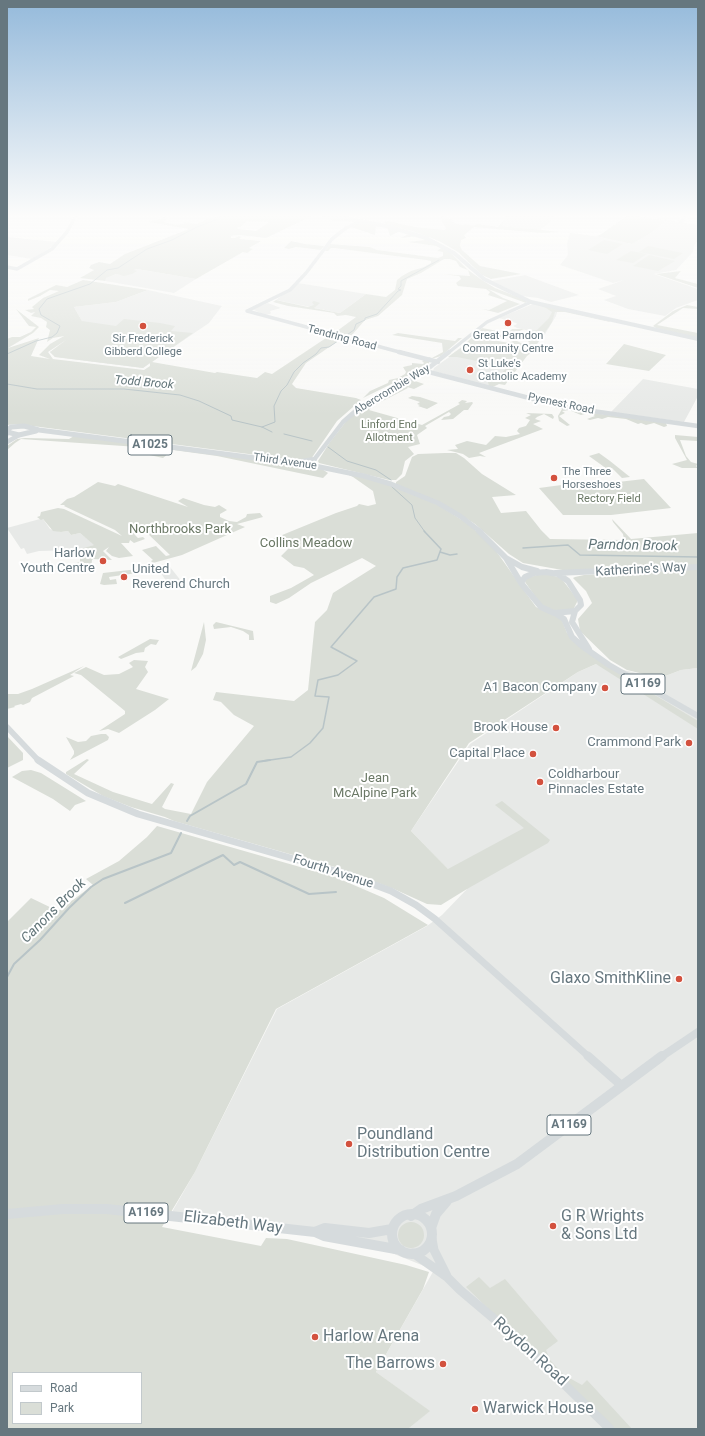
<!DOCTYPE html>
<style>
body{margin:0}
#map{position:relative;width:705px;height:1436px;overflow:hidden;background:#f9f9f7;font-family:Roboto,sans-serif}
canvas{display:block}
.frame{position:absolute;inset:0;border:8px solid #66777f;pointer-events:none}
.legend{position:absolute;left:12px;top:1372px;width:130px;height:52px;box-sizing:border-box;background:#fff;border:1px solid #c2c9cc;margin:0;padding:5px 7px;list-style:none;font-size:12px;color:#66777f}
.legend li{display:flex;align-items:center;gap:8px;height:20px}
.legend b{width:20px;border:1px solid #c2c9cc}
</style>
<div id="map">
<canvas width="705" height="1436"></canvas>
<div class="frame"></div>
<ul class="legend">
<li><b style="height:5px;background:#d6dbdd"></b>Road</li>
<li><b style="height:11px;background:#daded7"></b>Park</li>
</ul>
</div>
<script>
const ctx = document.querySelector('canvas').getContext('2d');
ctx.lineJoin = 'round';
function fill(path, color) { ctx.fillStyle = color; ctx.fill(path, 'evenodd'); }
const toPath = rows => new Path2D(rows.map(r => 'M' + r).join(''));
function stroke(path, color, width, dash) { ctx.strokeStyle = color; ctx.lineWidth = width; ctx.lineCap = dash ? 'butt' : 'round'; ctx.setLineDash(dash || []); ctx.stroke(path); }
function write(font, color, halo, rows, align = 'center') {
  ctx.font = font + ' Roboto,sans-serif'; ctx.lineWidth = 4; ctx.setLineDash([]); ctx.textBaseline = 'middle'; ctx.strokeStyle = halo; ctx.fillStyle = color; for (const [text, x, y, turn = 0] of rows) {
    ctx.save(); ctx.translate(x, y); ctx.rotate((+turn || 0) * Math.PI / 180); ctx.textAlign = isNaN(turn) ? turn : align; if (halo) ctx.strokeText(text, 0, 0); ctx.fillText(text, 0, 0); ctx.restore();
  }
}
const built = toPath([
 [508,214,554,214,550,222,540,230,501,226],
 [666,220,698,225,698,240,694,246,693,252,676,270,654,274,698,289,698,300,676,308,665,316,628,309,604,300,616,296,598,289,624,280,613,283,560,265,568,255,567,244,570,233,595,236,632,244,651,233],
 [7,237,57,242,53,246,32,259,7,255],
 [137,269,196,279,174,293,105,281,105,278,116,274,122,275],
 [525,275,579,295,551,302,538,298,522,296,492,281],
 [298,283,366,294,340,313,276,300],
 [148,290,222,306,209,323,143,368,55,357,50,352,81,330,82,321,74,307,116,302],
 [268,303,281,308,270,311,271,313,270,314,264,315,252,309],
 [533,304,558,309,556,316,544,336,538,335,538,333,517,328,513,326,517,324,516,323,499,318],
 [452,355,510,366,492,387,433,371,434,368],
 [643,379,698,389,698,396,684,422,611,412],
 [40,519,43,519,50,529,61,532,68,531,71,535,80,533,95,545,78,550,39,551,27,554,24,548,21,549,7,528],
 [166,564,170,567,182,582,169,585,156,566],
 [596,664,660,678,681,670,698,668,698,1429,408,1429,429,1411,376,1372,434,1270,337,1231,172,1212,195,1172,277,1009,427,926,442,915,467,889,411,831,470,744,578,672]
]);
const green = toPath([
 [221,214,321,214,355,222,331,220,331,218,314,215,266,238,240,235,228,236,231,236,231,238,235,238,239,236,241,237,239,239,261,241,249,248,253,249,247,253,243,252,196,279,137,269,134,270,137,271,132,274,124,276,116,274,106,278,105,281,80,278,94,270,89,268,91,265,99,262,110,264,125,254,189,229,149,222,164,217,170,219,164,220,166,223,178,225,180,224,176,223,184,224,183,222,196,224,210,218,223,216],
 [247,221,268,222,268,223,256,231,238,229,237,227,240,227],
 [628,215,666,220,651,233,632,244,595,236,600,235],
 [442,216,453,220,450,221,460,225,466,224,472,226,478,224,498,227,504,220,502,226,561,232,542,233,474,227,464,235,466,238,461,240,460,246,462,250,480,266,521,274,491,279,482,275,458,252,439,241,418,233,383,223,387,221,415,227,445,230,446,228,441,220],
 [362,222,398,229,417,235,434,242,446,248,468,270,482,280,495,288,521,298,526,301,526,303,488,289,503,298,520,304,498,313,482,309,489,310,507,301,488,295,490,292,486,289,458,286,456,283,461,279,459,276,442,274,470,276,468,270,460,267,456,261,450,259,444,259,421,273,407,279,402,295,378,316,365,320,352,335,345,338,333,334,356,317,346,315,337,316,334,313,288,306,273,302,276,300,308,307,314,305,312,302,314,301,320,303,314,308,340,313,366,294,386,297,395,290,397,280,402,276,411,271,424,267,431,263,431,261,426,260,334,248,331,248,328,251,325,251,330,244,370,247,377,250,438,258,443,256,443,252,437,251,441,248,436,246,408,242,425,240,419,236,400,238,409,234,400,231,390,236,387,227,376,226,375,235,351,227],
 [604,240,623,244,607,254,588,250],
 [291,241,305,244,324,246,321,250,296,247,289,249,284,248],
 [648,246,683,253,674,259,639,252],
 [631,251,647,254,633,263,616,260],
 [649,255,675,261,658,271,633,266],
 [681,271,675,278,698,284,698,288,656,274],
 [83,280,148,290,116,302,74,307,82,321,116,326,124,319,160,323,175,326,171,331,193,333,152,362,215,373,217,372,257,378,265,372,272,374,329,336,341,339,306,363,292,384,296,388,356,398,361,400,337,421,311,459,295,460,17,424,7,425,7,339,12,337,20,337,31,332,36,327,29,326,16,309,39,327,33,333,8,348,39,338,31,356,50,359,39,355,50,344,64,336,53,338,47,342,50,330,46,327,47,322,41,318,31,316,35,312,31,313,25,310,34,309,32,307,43,298,59,291,50,290,40,296,28,301,28,299,56,285,67,287],
 [66,340,50,352,55,357,143,368,150,363,150,366,144,370,53,359,48,352],
 [535,304,609,321,610,322,565,312,555,312,552,322,535,347,536,349,527,356,505,385,499,384,493,387,489,386,488,382,480,380,495,381,507,367,457,357,448,357,463,346,482,328,508,333,512,329,524,329,513,334,518,336,514,338,502,337,498,341,509,343,513,341,517,341,523,344,530,343,525,338,537,337,541,335,541,333,536,333,536,335,521,333,532,332,530,331,537,330,549,318,552,312,546,308],
 [687,305,698,307,698,309,683,308,657,325,698,333,698,338,656,328,653,326,673,311],
 [398,333,455,341,458,338,462,338,441,356,431,359,427,357,432,358,443,352,442,343,392,335],
 [624,344,666,355,649,371,606,364],
 [424,360,429,361,429,364,426,367,363,398,370,391,388,383,389,380,398,378,405,374,406,372,403,367,412,365,412,363,423,364,424,363,422,361],
 [412,380,424,384,414,389,407,387,408,388,373,406,369,410,422,425,460,404,458,403,462,400,467,401,465,403,472,402,473,403,468,410,464,410,453,419,441,420,444,417,449,416,451,414,449,412,425,426,427,428,417,435,420,444,408,447,414,454,405,461,402,474,396,480,389,480,319,463,318,461,330,442,351,415,397,386,405,387,401,386],
 [412,396,420,397,438,403,427,409,418,406,420,405,417,404,420,402,408,398],
 [562,409,564,409,666,423,667,426,664,427,654,423,646,425,641,423,638,424,626,419,608,417,602,419,598,418,590,420,587,419,595,416,588,413,581,415,569,410,562,411,565,413,559,416,570,425,567,426,559,421,558,416],
 [526,413,552,414,554,417,553,419,544,414,537,417,535,419,541,421,533,424,543,429,479,453,486,457,480,456,469,458,463,454,447,450,458,449,455,445,467,441,486,445,495,436,506,437,520,434,517,431,519,428,526,426,530,420,525,418,531,415],
 [675,435,698,437,698,441,680,440,686,456,691,462,698,464,696,466,698,468,682,468,672,464,687,460,675,438],
 [74,436,140,445,138,447,21,439,15,443,7,450,7,446,17,439,25,438,69,439],
 [142,445,299,465,322,469,328,473,323,478,217,456,173,450,163,458,136,452],
 [445,453,456,453,464,458,482,474,516,495,492,497,501,513,526,511,541,530,550,539,624,540,623,534,613,522,612,519,631,539,698,533,698,565,568,571,523,563,509,554,475,524,442,503,396,484,396,482,405,476,412,457,418,454],
 [599,453,610,461,630,477,622,478,612,468,607,469,589,456],
 [342,472,384,483,438,505,470,525,496,551,536,607,561,618,567,633,605,665,698,721,698,729,596,664,578,672,469,743,411,831,448,869,524,828,495,805,502,801,550,840,548,843,467,889,441,905,427,904,394,889,342,869,174,821,165,817,131,807,103,796,66,774,66,772,87,759,89,760,74,774,113,792,152,804,171,783,174,784,162,807,165,809,191,814,207,782,254,726,234,715,221,702,213,700,216,692,294,701,308,690,315,622,327,610,333,593,376,566,362,558,311,583,289,598,276,604,270,602,270,596,291,588,314,575,304,568,294,566,281,556,288,549,270,540,336,513,357,506,359,504,368,506,376,504,373,491,353,477],
 [644,479,671,508,611,515,563,515,539,488,584,482,618,482],
 [98,482,115,486,118,484,188,507,178,501,183,498,204,505,215,507,219,505,227,510,220,514,220,517,229,521,237,522,246,517,247,514,260,513,263,517,237,524,245,527,182,555,153,563,151,561,153,560,142,550,156,546,166,556,170,555,146,532,135,535,138,538,143,537,145,539,134,543,130,540,129,543,121,543,133,556,119,558,112,556,106,551,109,547,103,551,112,560,93,559,92,560,91,568,76,568,73,564,80,562,80,549,94,545,80,533,71,535,68,531,61,532,53,531,43,519,41,520,37,517,40,516,41,512,58,508,64,509,122,536,115,530,64,506,65,505,60,505,67,499,74,497],
 [156,567,144,572,109,577,110,580,116,579,117,584,104,585,100,584,103,573],
 [698,568,698,603,697,603,698,668,681,670,660,678,627,670,610,660,580,631,578,619,592,603,586,591,573,578,575,577,584,575],
 [544,573,561,578,578,600,573,610,559,612,542,606,525,582,527,578],
 [204,622,206,640,203,654,196,667,191,671],
 [216,622,253,631,254,640,249,640,249,635,243,631,231,627,214,629,213,625],
 [150,639,159,640,156,645,151,644,145,648,144,652,136,653,121,659,118,657],
 [134,660,148,661,145,667,148,672,136,689,169,699,155,710,119,733,108,729,99,731,125,714,125,711,81,675,74,673,86,667,104,675,119,674,133,667,129,663],
 [84,666,70,675,74,676,32,698,30,702,23,705,21,704,14,706,15,707,7,709,7,694,18,694,32,689],
 [101,734,106,734,109,737,108,740,70,760,74,754,74,751,66,737,78,742,86,741,91,736],
 [7,736,23,753,23,760,7,768],
 [31,770,41,773,86,801,75,805,70,811,53,799,12,777,22,771],
 [157,826,335,877,384,898,428,925,276,1009,195,1172,162,1227,261,1246,266,1238,287,1239,406,1265,429,1272,423,1289,376,1372,430,1411,408,1429,7,1429,7,922,31,898,58,911,93,885,86,879,119,861,147,837],
 [13,1373,141,1373,141,1423,13,1423],
 '398 1235a13 13 0 1 1 26 0a13 13 0 1 1-26 0Z',
 [479,1277,490,1288,505,1279,558,1341,546,1350,550,1360,564,1375,582,1385,587,1380,632,1429,612,1429,466,1287]
]);
const streamFar2 = toPath([
 [7,354,36,341,52,337,57,333,60,326,41,315,39,309,47,299,90,284,107,270,118,268,147,249,172,240,197,227,218,219,223,214],
 [7,384,37,389,124,389,180,395,199,401,231,416,232,420,262,427,272,432],
 [262,427,275,422,274,406,281,391,287,385,294,372,303,363,316,354,321,348,329,347,354,330,356,324,365,320,365,318,377,314,398,291,401,290,398,289,401,286,401,281,439,260],
 [284,434,312,441],
 [328,447,347,461,376,470,391,480],
 [391,486,412,505,415,518,425,532]
]);
const streamFar1 = toPath([
 [523,548,568,545,580,555,698,557],
 [440,552,450,555,457,554],
 [263,761,291,757,310,743,323,728,329,697,315,696,318,680,338,675,357,661,331,647,374,597,396,589,397,577,403,568,437,560,441,549,424,531]
]);
const stream = toPath([
 [187,821,190,816,246,784,257,762,270,760],
 [125,903,223,855,234,865,240,862,309,894,336,892],
 [7,977,14,964,40,940,69,908,91,887,103,879,171,853,181,833]
]);
const secondaryFar4 = toPath([
 [680,222,688,214],
 [7,267,17,269,52,249,67,232,77,214],
 [247,311,403,353],
 [247,311,290,290,306,273,332,239,346,228,361,221],
 [448,353,487,322,531,302]
]);
const secondaryFar3 = toPath([
 [399,352,438,362],
 [425,371,564,407,698,426],
 [7,442,19,435],
 [296,462,315,459],
 [310,465,343,422,360,407,425,371,449,352]
]);
const secondaryFar2 = toPath([
 [7,727,39,761]
]);
const secondaryFar1 = toPath([
 [38,760,88,793,138,814,346,874,391,891,416,905,435,919,589,1057]
]);
const secondary = toPath([
 [588,1056,622,1086],
 [432,1239,434,1250,447,1276],
 [413,1253,447,1277,460,1290,518,1339,610,1429]
]);
const primaryFar4 = toPath([
 [326,214,390,227,426,238,454,253,484,279,531,302,698,339]
]);
const primaryFar3 = toPath([
 [7,432,19,435,36,431],
 [8,433,8,430,11,427,24,426,39,430,310,465,364,476,391,484,438,503,460,516,481,532]
]);
const primaryFar2 = toPath([
 [479,531,506,558,521,583],
 [506,558,522,567,537,571],
 [546,572,558,574,568,581,580,600,581,605,575,611,554,613,541,607,521,583,525,577,534,573,546,572],
 [555,573,698,567],
 [575,611,572,622,589,649],
 [555,613,564,619,572,637,582,646,609,665,698,716]
]);
const primaryFar1 = toPath([
 [661,1057,698,1032]
]);
const primary = toPath([
 [7,1214,63,1209,107,1209,315,1232,324,1236,401,1250],
 '392 1234a20 20 0 1 1 40 0a20 20 0 1 1-40 0Z',
 [411,1216,421,1209,456,1196,517,1164,662,1056],
 [431,1228,436,1214,447,1201],
 [315,1232,325,1228,369,1233,392,1229]
]);
const markers = [
 [508,323,4,"#d3513e"],
 [143,326,4,"#d3513e"],
 [470,370,4,"#d3513e"],
 [554,478,4,"#d3513e"],
 [103,561,4,"#d3513e"],
 [124,577,4,"#d3513e"],
 [605,688,4,"#d3513e"],
 [556,728,4,"#d3513e"],
 [689,743,4,"#d3513e"],
 [533,754,4,"#d3513e"],
 [540,782,4,"#d3513e"],
 [679,979,4,"#d3513e"],
 [349,1144,4,"#d3513e"],
 [553,1226,4,"#d3513e"],
 [315,1337,4,"#d3513e"],
 [443,1364,4,"#d3513e"],
 [475,1409,4,"#d3513e"]
];
const farPoinames = [
 ["Great Parndon",508,336],
 ["Community Centre",508,349],
 ["Sir Frederick",143,339],
 ["Gibberd College",143,352],
 ["St Luke's",478,364,"left"],
 ["Catholic Academy",478,377,"left"],
 ["The Three",562,472,"left"],
 ["Horseshoes",562,485,"left"]
];
const farStreetnames = [
 ["Tendring Road",342,338,15],
 ["Abercrombie Way",392,390,-31],
 ["Pyenest Road",561,404,12],
 ["Third Avenue",285,462,8]
];
const farParknames = [
 ["Linford End",389,425],
 ["Allotment",389,438],
 ["Rectory Field",609,499]
];
const farWaternames = [
 ["Todd Brook",144,383,5]
];
const shields = [
 [150,445,44],
 [643,684,44],
 [569,1125,44],
 [146,1213,44]
];
const shieldNames = [
 ["A1025",150,445],
 ["A1169",643,684],
 ["A1169",569,1125],
 ["A1169",146,1213]
];
const parkNames = [
 ["Northbrooks Park",180,530],
 ["Collins Meadow",306,544],
 ["Jean",375,779],
 ["McAlpine Park",375,794]
];
const poiNames = [
 ["Harlow",95,554],
 ["Youth Centre",95,569],
 ["United",132,570,"left"],
 ["Reverend Church",132,585,"left"],
 ["A1 Bacon Company",597,688],
 ["Brook House",548,728],
 ["Crammond Park",681,743],
 ["Capital Place",525,754],
 ["Coldharbour",548,775,"left"],
 ["Pinnacles Estate",548,790,"left"]
];
const streetNames = [
 ["Katherine's Way",641,570,-3],
 ["Fourth Avenue",333,872,18]
];
const waterNames = [
 ["Parndon Brook",633,546,1],
 ["Canons Brook",54,911,-45]
];
const nearPoinames = [
 ["Glaxo SmithKline",671,979,"right"],
 ["Poundland",357,1135],
 ["Distribution Centre",357,1153],
 ["G R Wrights",561,1217],
 ["& Sons Ltd",561,1235],
 ["Harlow Arena",323,1337],
 ["The Barrows",435,1364,"right"],
 ["Warwick House",483,1409]
];
const nearStreetnames = [
 ["Elizabeth Way",233,1223,7],
 ["Roydon Road",530,1352,42]
];
fill(built, '#e7e9e7');
fill(green, '#daded7');
stroke(streamFar2, '#b8c4c7', 1);
stroke(streamFar1, '#b8c4c7', 1.5);
stroke(stream, '#b8c4c7', 2);
stroke(secondaryFar4, '#d6dbdd', 3.5);
stroke(secondaryFar3, '#d6dbdd', 4.5);
stroke(secondaryFar2, '#d6dbdd', 5.5);
stroke(secondaryFar1, '#d6dbdd', 7);
stroke(secondary, '#d6dbdd', 9);
stroke(primaryFar4, '#d6dbdd', 4);
stroke(primaryFar3, '#d6dbdd', 5);
stroke(primaryFar2, '#d6dbdd', 6);
stroke(primaryFar1, '#d6dbdd', 8);
stroke(primary, '#d6dbdd', 10);
const sky = ctx.createLinearGradient(0, 0, 0, 415);
sky.addColorStop(0, '#95badb');
sky.addColorStop(0.52, '#fcfcfb');
sky.addColorStop(1, '#fcfcfb00');
ctx.fillStyle = sky;
ctx.fillRect(0, 0, 705, 415);
for (const [x, y, r, color] of markers) { const dot = new Path2D(); dot.arc(x, y, r, 0, 2 * Math.PI); ctx.fillStyle = color; ctx.fill(dot); stroke(dot, '#fff', 1.5); }
write('11px', '#66777f', '#fff', farPoinames);
write('11px', '#66777f', '#fff', farStreetnames);
write('11px', '#6a7865', '#fff', farParknames);
write('italic 12px', '#627579', '#fff', farWaternames);
for (const [x, y, w] of shields) { const box = new Path2D(); box.roundRect(x - w / 2, y - 10, w, 20, 3); ctx.fillStyle = '#fff'; ctx.fill(box); stroke(box, '#66777f', 1); }
write('bold 12px', '#66777f', null, shieldNames);
write('13px', '#6a7865', '#fff', parkNames);
write('13px', '#66777f', '#fff', poiNames, 'right');
write('13px', '#66777f', '#fff', streetNames);
write('italic 14px', '#627579', '#fff', waterNames);
write('16px', '#66777f', '#fff', nearPoinames, 'left');
write('16px', '#66777f', '#fff', nearStreetnames);
</script>
